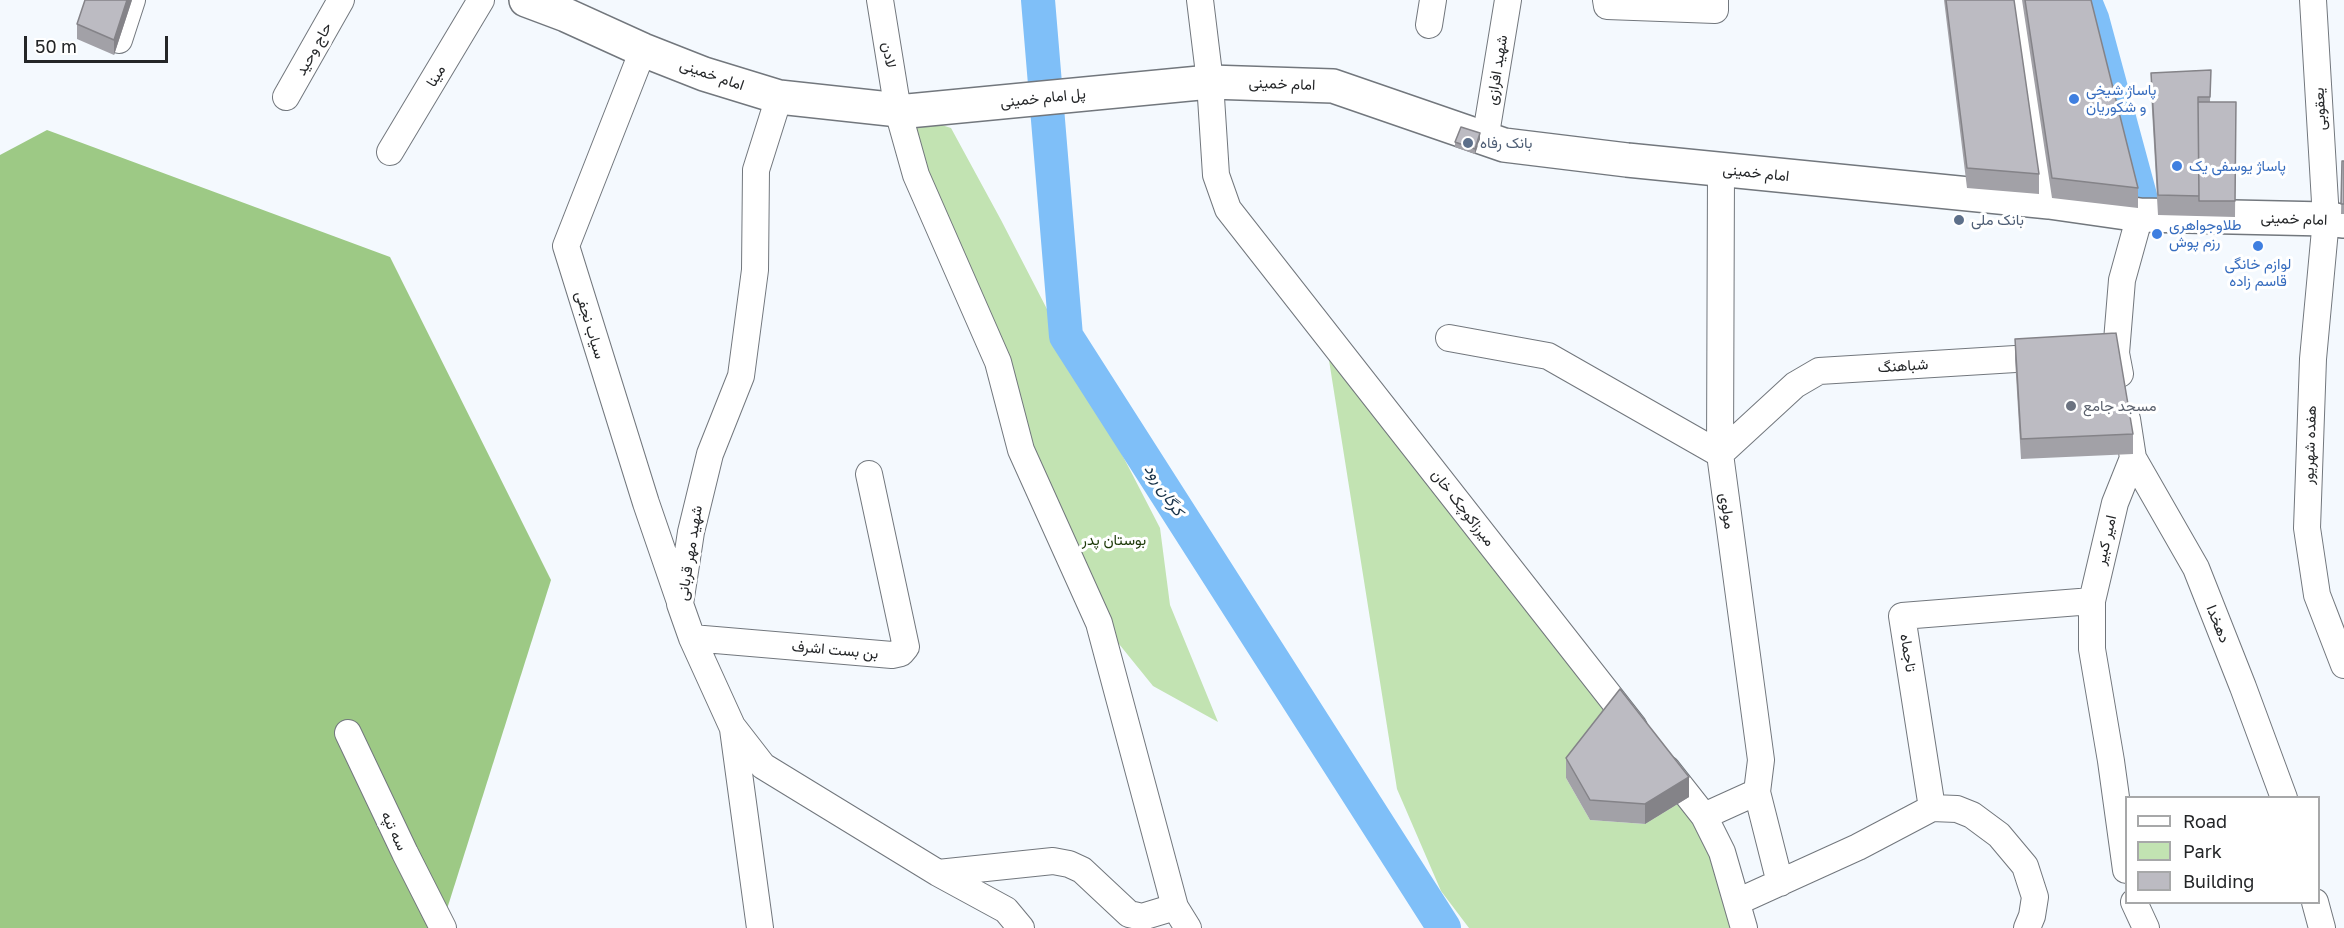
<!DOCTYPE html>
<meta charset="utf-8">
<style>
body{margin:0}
#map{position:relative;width:2344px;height:928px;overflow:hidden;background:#f4f9fe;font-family:"Golos Text",sans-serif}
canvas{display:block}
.legend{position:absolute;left:2125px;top:796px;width:195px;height:108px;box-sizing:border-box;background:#fff;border:2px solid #a7a8a9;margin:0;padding:8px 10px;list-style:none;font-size:18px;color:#242628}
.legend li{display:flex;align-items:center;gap:12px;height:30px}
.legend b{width:30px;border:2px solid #a7a8a9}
.scale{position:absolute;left:24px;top:36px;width:144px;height:27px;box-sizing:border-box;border:3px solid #242628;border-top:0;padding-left:8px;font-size:18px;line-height:21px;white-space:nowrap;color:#242628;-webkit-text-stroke:4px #fff;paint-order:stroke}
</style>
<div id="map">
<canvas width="2344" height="928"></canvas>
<ul class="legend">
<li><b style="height:8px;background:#fff"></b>Road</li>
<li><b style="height:16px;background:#c2e3b2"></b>Park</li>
<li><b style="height:16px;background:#bcbbc2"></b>Building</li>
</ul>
<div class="scale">50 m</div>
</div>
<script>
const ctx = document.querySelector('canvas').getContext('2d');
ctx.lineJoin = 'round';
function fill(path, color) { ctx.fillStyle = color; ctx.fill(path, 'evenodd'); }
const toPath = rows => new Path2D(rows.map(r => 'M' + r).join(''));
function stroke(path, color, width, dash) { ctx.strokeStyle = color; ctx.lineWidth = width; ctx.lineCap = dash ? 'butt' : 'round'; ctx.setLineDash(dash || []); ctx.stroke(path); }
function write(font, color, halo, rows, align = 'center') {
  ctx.font = font + ' "Golos Text",Vazirmatn,sans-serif'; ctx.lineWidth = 6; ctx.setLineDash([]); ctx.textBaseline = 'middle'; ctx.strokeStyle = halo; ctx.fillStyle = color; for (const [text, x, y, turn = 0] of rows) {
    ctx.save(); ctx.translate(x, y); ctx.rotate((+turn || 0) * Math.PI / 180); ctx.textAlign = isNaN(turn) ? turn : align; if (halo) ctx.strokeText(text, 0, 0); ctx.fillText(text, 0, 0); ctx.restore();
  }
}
const green = toPath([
 [898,111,951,128,1001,220,1160,528,1170,605,1218,722,1153,686,1102,623],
 [1325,335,1620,709,1566,778,1590,820,1645,824,1689,797,1743,928,1469,928,1441,891,1397,789]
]);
const forest = toPath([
 [47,130,390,257,551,580,441,928,0,928,0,155]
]);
const canal = toPath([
 [2092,0,2099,17,2149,202]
]);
const river = toPath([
 [1038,0,1066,336,1444,928]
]);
const minor = toPath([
 [880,0,898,111,916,175,998,362,1021,450,1099,623,1175,907,1188,928],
 [1200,0,1210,82,1216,175,1228,209,1634,727],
 [1606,0,1607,6,1715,10,1715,0],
 [2018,0,2049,202],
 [2313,0,2326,219,2313,359,2307,528,2317,595,2344,665],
 [1429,25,1433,0],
 [119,40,132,0],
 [643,50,566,246,646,503,679,599],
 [286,97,341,0],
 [779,97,756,170,755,270,741,376,710,454,691,532,680,604,692,638,732,726,763,766,938,873,1006,910,1021,928],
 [1485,140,1508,0],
 [390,152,481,0],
 [1449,338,1548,356,1720,454],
 [2120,374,2116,353,2122,280,2140,215],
 [1720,454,1795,385,1819,371,2048,357],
 [2133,458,2196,568,2243,687,2284,798],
 [692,638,892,655,901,653,906,647,869,474],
 [733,729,760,928],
 [348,733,405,853,443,928],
 [1667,769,1704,816,1722,852,1744,928],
 [1757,792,1780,883],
 [1932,808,1902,616,2092,601],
 [1704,816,1757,792,1761,760,1720,454,1721,170],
 [2126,870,2111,761,2092,649,2092,601,2115,503,2133,458,2127,419],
 [938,873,1053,861,1069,864,1082,870,1129,914,1142,917,1175,907],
 [1737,902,1858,847,1932,808,1957,809,1972,815,1999,835,2025,866,2035,897,2032,916,2027,928],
 [2134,902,2146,928],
 [2315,902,2322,928]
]);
const major = toPath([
 [526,0,566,15,643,50,704,74,779,97,908,111,1210,82,1333,86,1504,145,1627,160,2049,202,2140,215,2326,219,2344,221]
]);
const wall = toPath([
 [132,0,114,55,77,39,77,24],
 [1944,0,2014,0,2039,174,2039,194,1967,188],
 [2022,0,2091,0,2138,188,2138,208,2052,198],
 [2211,70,2210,102,2236,102,2235,217,2158,215,2151,93,2151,73],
 [1480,139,1475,154,1455,147,1455,142],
 [2342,161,2344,161,2344,214,2341,214],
 [2015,339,2133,434,2133,454,2021,459,2015,359],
 [1566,758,1689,797,1645,824,1590,820,1566,778]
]);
const shadedWall = toPath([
 [127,0,132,0,114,55,114,40],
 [1480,133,1480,139,1475,154,1475,149],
 [1689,777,1689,797,1645,824,1645,804]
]);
const building = toPath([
 [85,0,127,0,114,40,77,24,85,0],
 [1946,0,2014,0,2039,174,1967,168,1946,0],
 [2025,0,2091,0,2138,188,2052,178,2025,0],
 [2211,70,2210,97,2198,97,2199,196,2158,195,2151,73,2211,70],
 [2198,102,2236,102,2235,201,2199,201,2198,102],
 [1461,127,1480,133,1475,149,1455,142,1461,127],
 [2342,161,2344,161,2344,204,2341,204,2342,161],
 [2116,333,2133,434,2021,439,2015,339,2116,333],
 [1620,689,1689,777,1645,804,1590,800,1566,758,1620,689]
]);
const markers = [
 [2074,99,6,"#3f7fe0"],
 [1468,143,6,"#5c6f8a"],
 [2177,166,6,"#3f7fe0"],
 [1959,220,6,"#5c6f8a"],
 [2157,234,6,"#3f7fe0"],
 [2258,246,6,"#3f7fe0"],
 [2071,406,6,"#6b7280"]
];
const streetNames = [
 ["حاج وحید",314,49,-61],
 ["لادن",889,55,81],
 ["شهید افرازی",1497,70,-81],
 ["امام خمینی",712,75,19],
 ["مینا",436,76,-59],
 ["امام خمینی",1282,84,2],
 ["پل امام خمینی",1043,98,-6],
 ["یعقوبی",2320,109,-93],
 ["امام خمینی",1756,173,6],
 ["امام خمینی",2294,219,2],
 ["سیاب نجفی",590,325,73],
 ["شباهنگ",1903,366,-4],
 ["هفده شهریور",2310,445,-88],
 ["میرزاکوچک خان",1463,508,52],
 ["مولوی",1727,511,82],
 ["امیر کبیر",2106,540,-77],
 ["شهید مهر قربانی",690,553,-81],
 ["دهخدا",2218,624,68],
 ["بن بست اشرف",835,650,5],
 ["تاجماه",1908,653,81],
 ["سه تپه",394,831,65]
];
const shopNames = [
 ["پاساژ شیخی",2086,90],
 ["و شکوریان",2086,107],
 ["پاساژ یوسفی یک",2189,166],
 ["طلاوجواهری",2169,225],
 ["رزم پوش",2169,242],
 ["لوازم خانگی",2258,264,"center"],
 ["قاسم زاده",2258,281,"center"]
];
const serviceNames = [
 ["بانک رفاه",1480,143],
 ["بانک ملی",1971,220]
];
const worshipNames = [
 ["مسجد جامع",2083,406]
];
const parkNames = [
 ["بوستان پدر",1114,540]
];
const waterNames = [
 ["کرگان رود",1164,490,57]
];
fill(green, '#c2e3b2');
fill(forest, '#9dc985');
stroke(canal, '#7fbff8', 20);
stroke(river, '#7fbff8', 34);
stroke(minor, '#72777d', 28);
stroke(major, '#72777d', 36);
stroke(minor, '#fff', 26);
stroke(major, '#fff', 33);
fill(wall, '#a2a1a7');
fill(shadedWall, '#848388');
fill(building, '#bcbbc2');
stroke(building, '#848388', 1.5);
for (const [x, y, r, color] of markers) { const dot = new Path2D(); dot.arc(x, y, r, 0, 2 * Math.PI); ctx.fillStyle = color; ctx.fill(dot); stroke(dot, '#fff', 2); }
write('15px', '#242628', '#fff', streetNames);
write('15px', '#366cbe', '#fff', shopNames, 'left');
write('15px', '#4e5e75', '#fff', serviceNames, 'left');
write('15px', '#5b616d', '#fff', worshipNames, 'left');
write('15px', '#1c3807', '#fff', parkNames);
write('italic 16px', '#142f46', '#fff', waterNames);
</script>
